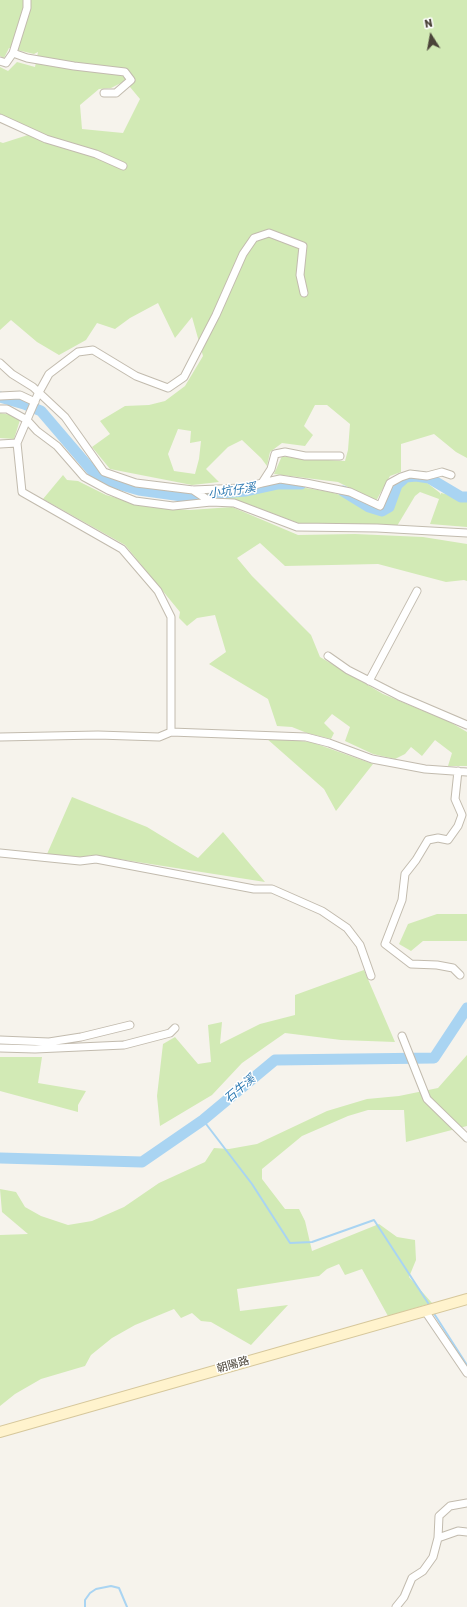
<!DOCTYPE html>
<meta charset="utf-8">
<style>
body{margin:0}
#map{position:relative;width:467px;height:1607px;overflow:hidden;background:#f6f3ec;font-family:Rubik,sans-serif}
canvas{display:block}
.north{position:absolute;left:411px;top:16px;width:40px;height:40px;-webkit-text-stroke:3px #fff;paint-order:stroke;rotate:349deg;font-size:11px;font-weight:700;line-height:16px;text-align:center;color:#4b4439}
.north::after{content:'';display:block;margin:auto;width:14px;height:18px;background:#4b4439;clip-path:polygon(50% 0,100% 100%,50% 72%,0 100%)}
</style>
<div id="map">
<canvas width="467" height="1607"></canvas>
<div class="north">N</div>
</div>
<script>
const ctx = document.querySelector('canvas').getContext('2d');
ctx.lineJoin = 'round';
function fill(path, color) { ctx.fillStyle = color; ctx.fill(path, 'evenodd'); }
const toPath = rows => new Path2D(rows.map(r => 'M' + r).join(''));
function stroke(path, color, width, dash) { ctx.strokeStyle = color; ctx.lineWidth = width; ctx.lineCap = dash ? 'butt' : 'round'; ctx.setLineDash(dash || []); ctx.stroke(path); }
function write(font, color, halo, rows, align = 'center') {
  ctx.font = font + ' Rubik,"Noto Sans TC",sans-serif'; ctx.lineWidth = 3; ctx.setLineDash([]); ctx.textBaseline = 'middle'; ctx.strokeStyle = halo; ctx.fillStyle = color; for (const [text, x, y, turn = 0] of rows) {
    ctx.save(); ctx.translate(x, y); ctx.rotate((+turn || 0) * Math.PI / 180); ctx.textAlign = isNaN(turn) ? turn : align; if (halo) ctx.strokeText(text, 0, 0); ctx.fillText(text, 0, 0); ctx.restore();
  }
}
const green = toPath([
 [0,0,467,0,467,458,456,452,434,434,401,444,401,472,390,476,376,501,338,482,274,474,282,456,294,458,345,461,348,450,350,424,327,405,315,405,304,426,313,435,305,446,282,443,270,452,267,466,261,458,242,440,228,447,206,469,219,482,192,485,110,469,92,447,110,434,100,421,125,406,149,405,165,401,185,386,203,356,192,317,175,338,158,303,130,318,115,329,97,323,86,340,59,355,37,342,11,320,0,330,0,142,3,143,31,134,0,116,0,67,8,71,17,62,35,67,38,52,34,54,9,48,4,58,0,56],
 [125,81,140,99,123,133,82,129,80,105,99,89,111,88],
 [178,429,191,431,190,443,201,441,199,459,195,474,174,471,168,454],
 [0,413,11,415,20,420,14,439,0,438],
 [63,475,67,480,78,481,106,495,149,507,190,510,232,507,298,535,355,534,423,537,467,544,467,581,464,580,446,582,378,564,285,566,260,543,237,558,252,576,311,635,320,657,383,694,450,722,467,732,467,766,448,766,452,753,435,740,422,756,411,747,405,754,395,759,373,754,345,741,350,727,332,714,324,723,334,733,331,739,307,733,292,727,277,726,268,699,209,664,226,652,215,615,197,618,187,626,179,618,180,612,125,545,43,499],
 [411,480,426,482,440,493,440,495,441,493,467,499,467,527,430,524,439,499,420,492,415,496,397,526,298,523,234,499,213,499,212,494,282,484,330,492,347,497,367,505,377,512,384,510,396,485,403,481],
 [266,738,311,742,373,764,336,811,324,789],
 [72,797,147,827,198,858,223,832,265,882,93,855,77,858,47,854],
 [437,914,467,914,467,941,423,941,411,951,399,944,408,924],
 [364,970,395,1042,341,1040,285,1033,242,1063,212,1095,160,1126,157,1096,163,1044,175,1037,198,1064,211,1062,208,1025,222,1022,220,1044,260,1024,295,1015,295,995],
 [467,1055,467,1126,406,1142,404,1110,368,1110,348,1116,302,1136,262,1169,262,1179,285,1209,299,1209,305,1221,312,1251,379,1224,397,1237,415,1240,416,1260,409,1277,432,1303,388,1316,362,1269,345,1275,339,1264,327,1269,319,1276,237,1289,240,1311,288,1305,251,1345,211,1322,201,1321,192,1313,181,1318,174,1309,135,1325,112,1338,91,1355,85,1366,41,1379,15,1394,0,1406,0,1235,28,1234,2,1212,0,1189,16,1192,25,1207,41,1216,68,1225,92,1221,124,1207,159,1183,205,1162,214,1148,229,1149,257,1144,327,1111,367,1099,399,1096,438,1088],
 [0,1057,42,1057,38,1083,86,1091,78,1105,78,1112,0,1091]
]);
const stream = toPath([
 [203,1120,252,1184,290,1243,312,1242,374,1220,430,1306],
 [433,1312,467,1365],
 [85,1607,85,1600,90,1593,96,1589,111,1586,119,1588,127,1607]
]);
const river = toPath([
 [0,397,24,404,41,411,94,473,111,482,139,490,182,496,246,491,278,484,301,484],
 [343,491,369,507,382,511,389,507,397,485,406,477,416,476,429,478,461,497,467,497],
 [0,1158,142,1162,203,1120,275,1060,434,1058,467,1008]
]);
const minor = toPath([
 [13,53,27,58,74,66,125,72,131,80,116,93,104,93],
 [0,61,6,63,13,53,27,8,27,0],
 [0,118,46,139,96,154,123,166],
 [0,363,12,374,33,387,65,417,104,472,136,483,193,490,243,488,262,483,271,469,275,454,285,452,305,456,340,456],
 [0,396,20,395,35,402],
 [0,409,7,409,27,420,37,431,57,446,84,477,108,490,135,501,173,506,211,502,234,503,297,527,377,528,467,533],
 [0,444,17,443],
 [262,483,280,479,306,483,350,492,380,506,390,483,401,477,410,474,427,476,442,472,451,475],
 [193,490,211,502],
 [328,656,348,670,399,696,467,725],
 [369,681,417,591],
 [171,732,171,617,158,591,122,549,22,492,17,443,38,394,49,374,78,352,93,350,136,376,168,388,184,377,216,315,243,254,254,238,269,233,303,246,300,275,304,293],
 [0,737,98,735,159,737,171,732,306,737,329,743,372,759,425,769,467,772],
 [458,771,455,799,462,815,458,826,448,840,438,838,428,840,416,860,405,874,402,900,385,944,411,964,437,965,453,968,460,975],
 [0,853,80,861,96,859,254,889,272,889,322,911,347,928,360,945,371,976],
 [402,1036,427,1099,467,1138],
 [0,1040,49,1042,81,1037,130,1025],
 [0,1048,35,1049,124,1045,170,1033,175,1028],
 [425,1311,467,1373],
 [438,1538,458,1531,467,1532],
 [396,1607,404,1597,412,1578,423,1571,433,1557,438,1538,439,1516,450,1506,467,1503]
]);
const secondary = toPath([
 [0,1432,467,1299]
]);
const streetNames = [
 ["朝陽路",233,1365,-16]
];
const waterNames = [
 ["小坑仔溪",232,491,-8],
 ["石牛溪",240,1089,-40]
];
fill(green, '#d2eab5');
stroke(stream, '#a9d4f2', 2);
stroke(river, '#a9d4f2', 11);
stroke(minor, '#c2bbae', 9);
stroke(secondary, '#d6c79b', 12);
stroke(minor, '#fff', 7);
stroke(secondary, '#fff3cd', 10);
write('11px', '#4b4439', '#fff', streetNames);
write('italic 12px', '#2e7ab2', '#fff', waterNames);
</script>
